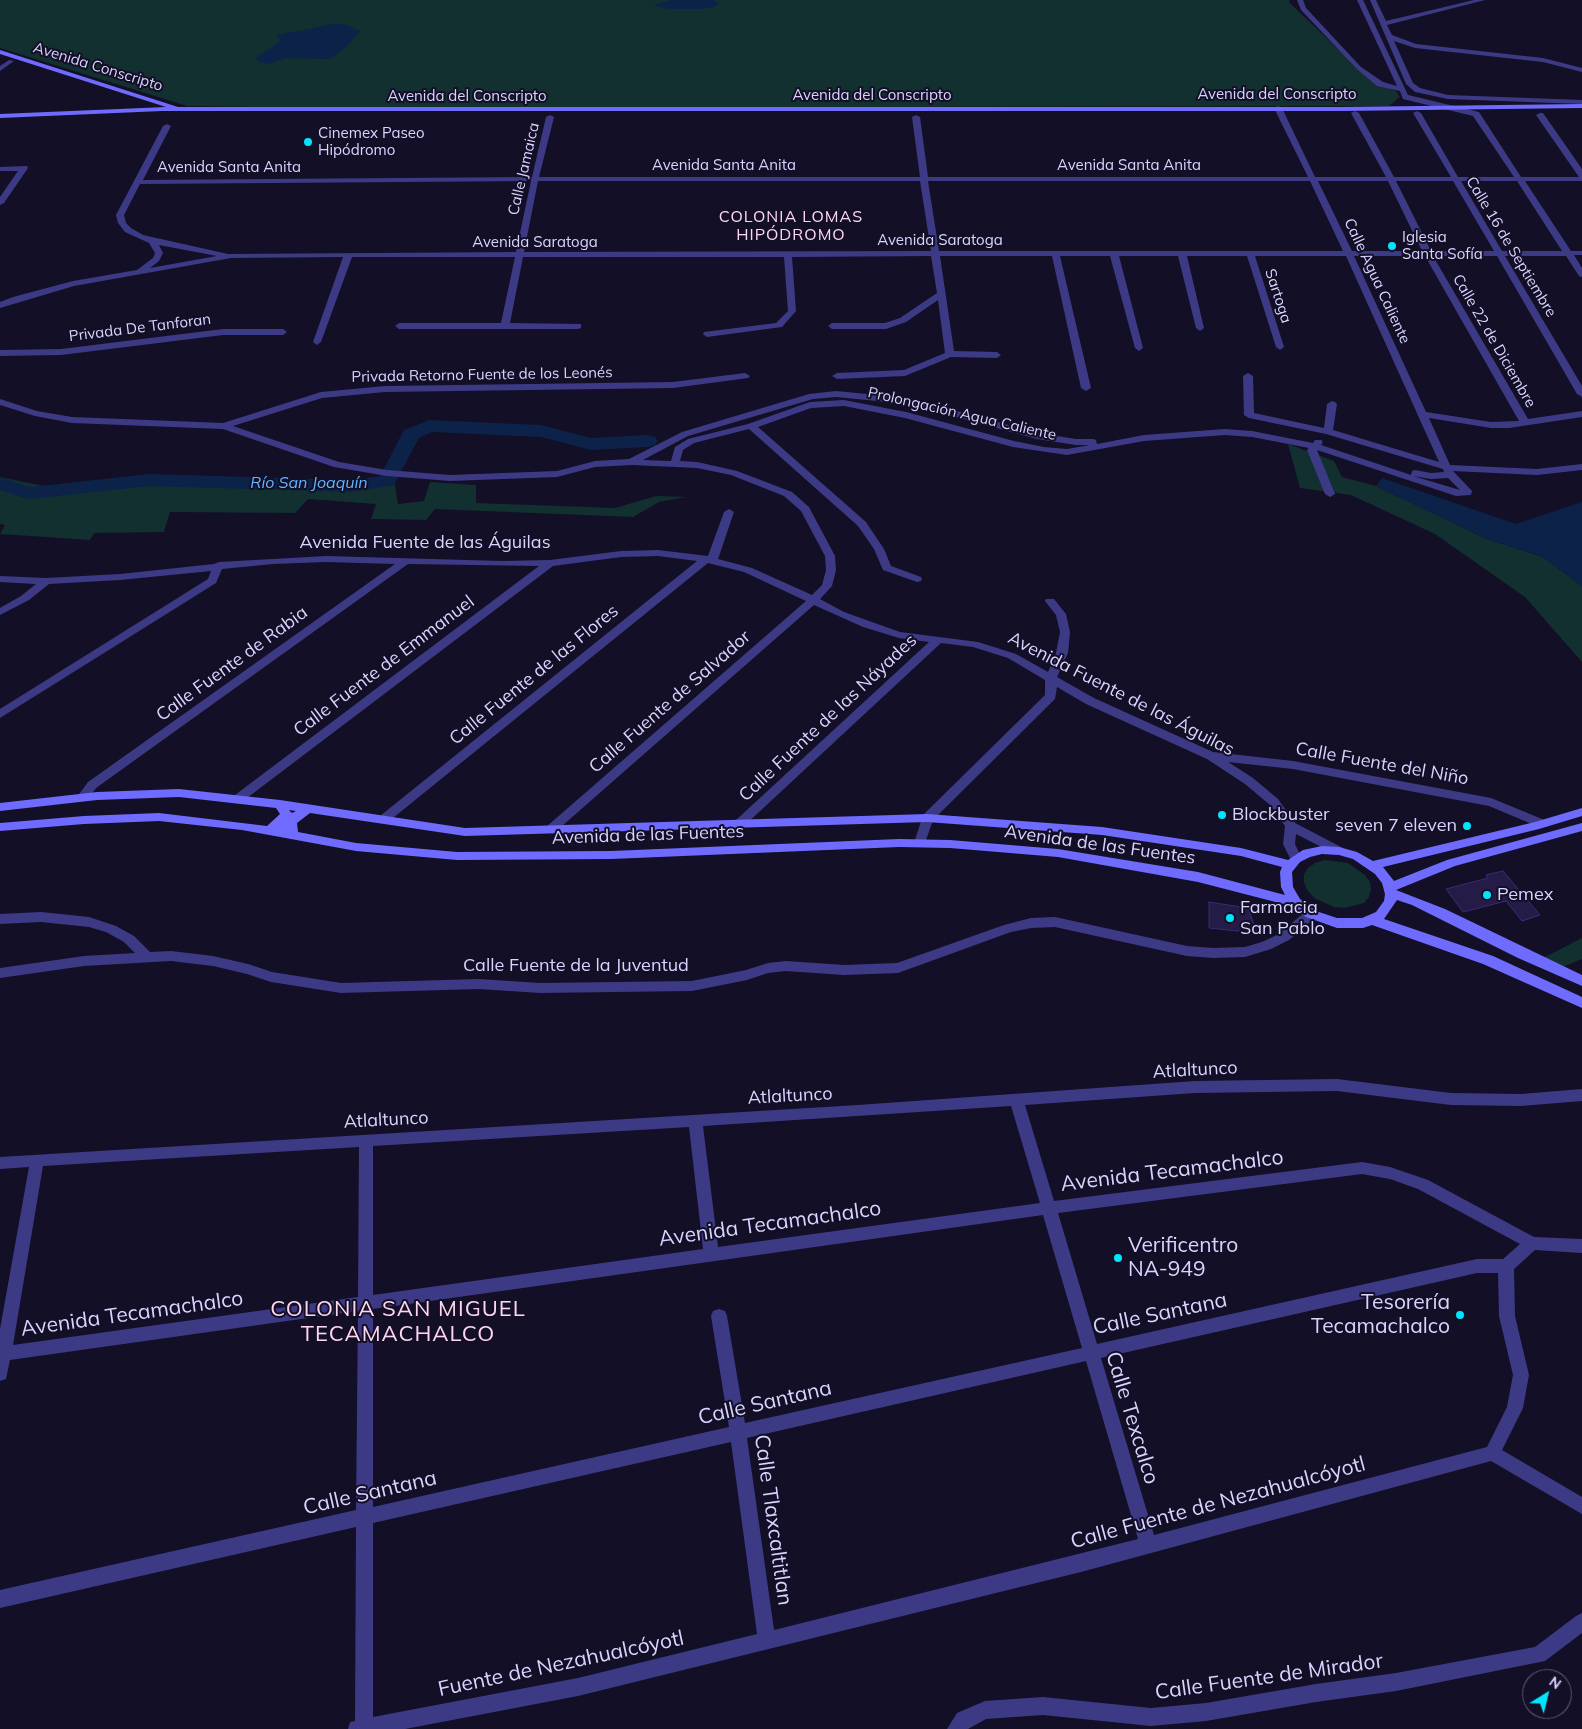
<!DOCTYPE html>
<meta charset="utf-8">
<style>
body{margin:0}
#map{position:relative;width:1582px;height:1729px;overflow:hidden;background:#130f26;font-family:Mulish,sans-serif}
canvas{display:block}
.north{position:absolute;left:1522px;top:1669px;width:50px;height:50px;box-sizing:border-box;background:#130f26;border:1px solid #625e7d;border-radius:50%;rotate:36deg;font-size:14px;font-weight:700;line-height:20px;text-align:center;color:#d9d4ff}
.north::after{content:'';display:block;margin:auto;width:18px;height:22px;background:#00e5ff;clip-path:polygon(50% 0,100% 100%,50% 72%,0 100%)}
</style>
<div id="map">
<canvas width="1582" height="1729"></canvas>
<div class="north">N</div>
</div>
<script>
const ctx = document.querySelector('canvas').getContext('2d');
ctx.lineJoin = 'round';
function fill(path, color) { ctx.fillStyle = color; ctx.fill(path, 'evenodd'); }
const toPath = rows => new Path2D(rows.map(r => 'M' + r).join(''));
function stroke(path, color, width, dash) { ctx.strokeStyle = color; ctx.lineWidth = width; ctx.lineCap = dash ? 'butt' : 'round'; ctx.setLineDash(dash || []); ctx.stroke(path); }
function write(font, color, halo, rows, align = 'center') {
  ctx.font = font + ' Mulish,sans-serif'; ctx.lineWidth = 4; ctx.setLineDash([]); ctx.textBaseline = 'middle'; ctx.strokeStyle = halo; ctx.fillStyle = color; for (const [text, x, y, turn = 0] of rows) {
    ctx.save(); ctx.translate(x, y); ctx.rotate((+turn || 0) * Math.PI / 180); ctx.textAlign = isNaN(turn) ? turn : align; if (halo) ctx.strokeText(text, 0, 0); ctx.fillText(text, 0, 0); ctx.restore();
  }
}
const green = toPath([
 [0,0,1290,0,1289,2,1340,51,1378,84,1396,91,1400,97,1389,106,323,108,187,106,0,48],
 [1288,444,1334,461,1342,477,1376,486,1487,539,1543,557,1582,586,1582,662,1525,597,1435,534,1351,495,1300,488],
 [0,477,59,489,151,479,316,486,395,485,398,504,424,501,430,482,476,485,476,503,615,508,656,496,686,497,659,502,633,517,435,509,426,520,371,519,376,504,308,499,295,513,170,512,164,532,94,533,90,540,0,534,5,525,0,524],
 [1325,860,1348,863,1365,875,1370,882,1371,890,1369,897,1364,903,1345,908,1334,907,1314,898,1307,890,1304,882,1304,874,1308,868,1315,863],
 [1582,938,1582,959,1560,968,1543,958]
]);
const water = toPath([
 [670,0,713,0,719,3,714,7,700,9,668,9,653,5],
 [334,24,344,24,361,31,344,49,330,59,285,58,269,64,257,61,256,58,280,41,279,38,276,36,277,35],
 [1382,478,1516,524,1582,502,1582,586,1543,557,1487,539,1376,486]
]);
const river = toPath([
 [429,420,541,425,591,438,648,435,655,437,658,441,655,445,648,447,591,450,541,437,432,432,419,438,394,485,352,492,149,486,29,499,0,490,0,477,30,487,149,474,352,480,380,476,404,430,429,420]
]);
const building = toPath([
 [1503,871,1540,915,1522,921,1506,901,1463,912,1446,889,1488,878,1486,875,1503,871],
 [1209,902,1248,908,1257,933,1209,928,1209,902]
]);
const street = toPath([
 [1297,0,1303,0,1306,8,1361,67,1383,82,1397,86,1357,0,1363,0,1408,95,1479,112,1521,177,1579,177,1536,115,1540,113,1543,113,1582,169,1582,181,1525,181,1571,251,1582,251,1582,255,1574,255,1582,268,1582,277,1579,276,1566,256,1505,256,1582,386,1582,397,1577,394,1497,256,1433,256,1528,419,1582,411,1582,417,1509,428,1491,428,1429,418,1450,465,1537,469,1582,464,1582,470,1537,475,1453,471,1472,491,1471,495,1456,496,1317,450,1335,494,1330,497,1325,494,1307,450,1309,448,1252,437,1225,435,1144,441,1067,455,1013,447,905,418,844,406,811,408,758,427,866,522,884,549,891,566,921,577,922,579,921,581,917,582,883,570,874,549,858,526,749,429,694,443,683,450,680,461,697,462,737,471,792,492,809,507,835,556,836,570,832,586,820,599,844,612,900,632,978,642,1016,654,1048,672,1056,653,1060,632,1056,615,1045,601,1046,599,1054,599,1066,614,1070,632,1068,653,1057,677,1094,698,1213,752,1293,761,1491,798,1547,821,1549,824,1547,827,1539,827,1489,806,1293,769,1228,762,1253,778,1278,799,1295,823,1343,848,1345,851,1343,854,1335,854,1296,834,1295,844,1302,859,1300,862,1296,863,1292,862,1283,844,1285,826,1270,805,1245,784,1207,759,1086,704,1057,687,1055,699,933,820,924,846,916,846,914,843,923,815,1045,695,1045,680,1008,658,973,647,941,643,744,826,736,826,734,823,736,820,929,642,899,638,863,627,814,605,554,833,546,833,544,830,546,827,806,601,744,572,708,563,388,822,380,822,378,819,380,816,697,561,658,556,621,557,553,566,243,801,239,802,235,801,233,798,235,795,539,566,408,564,96,788,87,800,83,801,77,797,88,782,395,564,326,562,273,564,222,569,216,583,0,718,0,709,208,579,211,571,120,580,49,584,29,600,0,615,0,608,21,596,36,584,0,582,0,576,46,578,120,574,214,564,219,562,326,556,502,561,550,560,621,551,658,550,708,556,724,512,729,509,734,512,718,559,752,568,812,595,822,585,826,570,825,556,801,511,784,496,731,475,697,468,632,465,595,467,557,477,450,481,387,476,334,467,223,429,72,423,35,416,0,405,0,399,37,411,72,417,223,423,321,392,385,386,673,382,745,373,750,376,748,378,673,388,385,392,322,398,233,426,339,462,387,470,450,475,557,471,595,461,629,459,682,432,809,394,836,391,909,398,1038,433,1076,439,1093,439,1096,440,1097,444,1144,435,1225,429,1252,431,1313,443,1315,440,1321,440,1323,442,1321,445,1411,475,1412,471,1415,470,1431,473,1444,472,1443,469,1326,434,1249,418,1244,415,1243,376,1248,373,1253,376,1254,413,1324,428,1327,404,1332,401,1335,402,1337,404,1333,430,1439,462,1346,256,1255,256,1284,347,1280,350,1276,347,1247,256,1187,256,1204,328,1200,331,1196,328,1178,256,1119,256,1143,348,1139,351,1135,348,1110,256,1060,256,1091,388,1086,391,1081,388,1052,256,940,256,954,351,997,352,1001,355,997,358,951,357,905,376,837,379,832,376,837,373,904,370,945,353,938,300,906,322,886,329,832,329,828,326,832,323,885,323,900,318,937,293,931,256,792,257,796,311,782,327,707,337,703,334,704,332,776,323,788,311,784,257,523,257,510,323,581,324,581,328,578,329,399,329,395,326,399,323,501,323,515,257,352,257,321,342,317,345,313,342,343,257,231,258,74,286,0,308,0,302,13,297,73,281,137,270,153,258,155,253,149,243,125,232,118,223,116,215,163,126,167,124,171,126,143,180,532,177,546,117,550,115,554,117,539,177,920,177,912,117,916,115,920,117,928,177,1308,177,1274,108,1278,106,1282,108,1315,177,1386,177,1351,113,1355,111,1359,113,1394,177,1451,177,1413,113,1417,111,1421,113,1458,177,1514,177,1473,116,1403,99,1400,91,1377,86,1357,69,1301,10,1297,0],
 [531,181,516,252,228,254,143,235,131,228,126,223,124,215,140,184,531,181],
 [538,181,920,181,931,251,524,252,538,181],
 [928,181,1310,181,1343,251,939,251,928,181],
 [1318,181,1388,181,1422,251,1352,251,1318,181],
 [1396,181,1453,181,1494,251,1431,251,1396,181],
 [1461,181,1517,181,1562,251,1502,251,1461,181],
 [159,245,217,256,150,268,159,261,163,253,159,245],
 [1354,256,1425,256,1519,421,1491,422,1426,412,1354,256],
 [836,397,908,404,1037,439,1076,445,1090,445,1067,449,1044,447,1014,441,906,412,844,400,810,402,748,424,688,439,675,447,671,461,643,460,688,436,813,399,836,397],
 [1413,476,1431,479,1448,478,1460,490,1413,476],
 [1370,0,1376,0,1386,21,1474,0,1485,0,1387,25,1392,35,1416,44,1543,58,1582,68,1582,72,1543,62,1415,48,1394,41,1413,83,1420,88,1448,95,1582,100,1582,104,1448,99,1415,92,1406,84,1370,0],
 [9,60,14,61,0,71,0,66,9,60],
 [27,166,28,168,4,203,0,205,0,197,18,171,0,171,0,167,27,166],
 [223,329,283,329,287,332,283,335,223,335,61,355,0,356,0,350,61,349,223,329],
 [1311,909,1316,911,1317,914,1316,917,1289,940,1271,949,1245,957,1213,958,1187,956,1055,927,1031,928,1011,932,898,973,844,975,786,971,768,973,747,980,692,991,540,993,479,989,341,993,271,982,247,974,213,966,171,961,84,966,0,978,0,968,84,956,135,953,124,942,106,932,89,927,41,922,0,924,0,914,41,912,89,917,116,926,134,936,150,952,171,951,213,956,248,964,272,972,341,983,479,979,540,983,692,981,746,970,768,963,786,961,844,965,897,963,1004,925,1031,918,1055,917,1187,946,1213,948,1245,947,1262,942,1279,934,1306,911,1311,909],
 [1337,1079,1451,1093,1521,1094,1582,1089,1582,1101,1521,1106,1451,1105,1337,1091,1195,1093,1025,1105,1054,1201,1362,1162,1390,1167,1428,1180,1534,1237,1582,1239,1582,1253,1535,1250,1514,1269,1515,1316,1529,1375,1523,1408,1502,1450,1582,1497,1582,1514,1491,1461,1081,1572,578,1696,405,1729,348,1729,350,1722,355,1721,356,1527,0,1608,0,1590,356,1510,358,1311,10,1360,6,1379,0,1381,0,1329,29,1167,0,1169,0,1157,858,1105,1195,1081,1337,1079],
 [1011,1106,1040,1203,718,1247,703,1126,1011,1106],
 [689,1127,703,1249,373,1295,373,1146,689,1127],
 [359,1147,358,1297,13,1345,43,1166,359,1147],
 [1362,1174,1390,1179,1418,1189,1520,1244,1503,1259,1477,1259,1097,1344,1058,1213,1362,1174],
 [1043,1215,1082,1348,745,1423,727,1316,725,1311,719,1309,713,1311,711,1316,729,1427,373,1507,373,1309,1043,1215],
 [1477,1273,1498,1273,1499,1316,1513,1375,1507,1407,1487,1447,1154,1535,1101,1358,1477,1273],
 [1086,1361,1138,1539,774,1630,747,1438,1086,1361],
 [731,1442,757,1634,578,1678,373,1717,373,1523,731,1442],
 [1582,1613,1582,1633,1545,1661,1396,1691,1316,1702,1206,1721,1151,1726,1043,1715,986,1719,968,1729,947,1729,957,1713,985,1701,1043,1697,1151,1708,1206,1703,1316,1684,1396,1673,1535,1647,1576,1616,1582,1613]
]);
const secondary = toPath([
 [0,50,178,107,1341,107,1582,104,1582,108,1341,111,162,111,0,118,0,114,166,107,0,54,0,50],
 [179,789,280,800,465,828,927,814,1102,827,1241,848,1288,860,1303,850,1322,846,1339,847,1357,852,1373,861,1535,822,1582,808,1582,816,1539,829,1383,867,1394,881,1447,860,1582,823,1582,831,1455,866,1396,890,1445,909,1582,975,1582,986,1518,958,1412,905,1397,900,1384,919,1493,956,1582,997,1582,1008,1483,964,1372,925,1363,928,1337,928,1306,917,1291,906,1198,882,1058,857,950,848,899,847,611,859,457,860,356,851,242,830,159,821,84,824,0,831,0,823,84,816,159,813,267,826,280,814,276,808,179,797,97,800,0,811,0,803,97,792,179,789],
 [289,810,296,811,292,813,289,810],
 [310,813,465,836,927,822,1102,835,1241,856,1282,867,1280,872,1281,887,1285,895,1198,872,1058,849,950,840,899,839,611,851,457,852,356,843,298,832,297,823,310,813],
 [1322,854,1339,855,1353,859,1375,874,1382,883,1385,894,1384,901,1376,912,1362,918,1337,918,1316,911,1300,899,1293,887,1292,872,1300,862,1310,857,1322,854]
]);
const markers = [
 [308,142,5,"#00e5ff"],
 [1392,246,5,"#00e5ff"],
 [1222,815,5,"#00e5ff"],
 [1467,826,5,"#00e5ff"],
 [1487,895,5,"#00e5ff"],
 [1230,918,5,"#00e5ff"],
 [1118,1258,5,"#00e5ff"],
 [1460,1315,5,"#00e5ff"]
];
const farStreetnames = [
 ["Avenida Conscripto",98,67,17],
 ["Avenida del Conscripto",1277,94],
 ["Avenida del Conscripto",872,95],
 ["Avenida del Conscripto",467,96],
 ["Avenida Santa Anita",724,165],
 ["Avenida Santa Anita",1129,165],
 ["Avenida Santa Anita",229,167],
 ["Calle Jamaica",524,169,-77],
 ["Avenida Saratoga",940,240],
 ["Avenida Saratoga",535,242],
 ["Calle 16 de Septiembre",1511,247,59],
 ["Calle Agua Caliente",1377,281,65],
 ["Sartoga",1278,296,72],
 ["Privada De Tanforan",140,328,-7],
 ["Calle 22 de Diciembre",1494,341,60],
 ["Privada Retorno Fuente de los Leonés",482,375,-1],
 ["Prolongación Agua Caliente",962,414,13]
];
const farPoinames = [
 ["Cinemex Paseo",318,133],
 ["Hipódromo",318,150],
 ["Iglesia",1402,237],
 ["Santa Sofía",1402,254]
];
const farNeighbourhoodnames = [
 ["COLONIA LOMAS",791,217],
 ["HIPÓDROMO",791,235]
];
const farWaternames = [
 ["Río San Joaquín",309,483]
];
const streetNames = [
 ["Avenida Fuente de las Águilas",425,543],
 ["Calle Fuente de Rabia",232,664,-36],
 ["Calle Fuente de Emmanuel",384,666,-37],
 ["Calle Fuente de las Flores",534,675,-39],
 ["Avenida Fuente de las Águilas",1121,694,27],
 ["Calle Fuente de Salvador",670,702,-41],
 ["Calle Fuente de las Náyades",828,718,-43],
 ["Calle Fuente del Niño",1382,764,10],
 ["Avenida de las Fuentes",648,835,-2],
 ["Avenida de las Fuentes",1100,845,8],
 ["Calle Fuente de la Juventud",576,966],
 ["Atlaltunco",1195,1070,-3],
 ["Atlaltunco",790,1096,-3],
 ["Atlaltunco",386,1120,-3]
];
const poiNames = [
 ["Blockbuster",1232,815],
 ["seven 7 eleven",1457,826,"right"],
 ["Pemex",1497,895],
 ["Farmacia",1240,908],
 ["San Pablo",1240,929]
];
const nearStreetnames = [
 ["Avenida Tecamachalco",1172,1171,-7],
 ["Avenida Tecamachalco",770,1224,-8],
 ["Avenida Tecamachalco",132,1314,-8],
 ["Calle Santana",1160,1314,-12],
 ["Calle Santana",765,1403,-13],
 ["Calle Texcalco",1132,1418,73],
 ["Calle Santana",370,1493,-13],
 ["Calle Fuente de Nezahualcóyotl",1218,1503,-15],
 ["Calle Tlaxcaltitlan",773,1520,82],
 ["Fuente de Nezahualcóyotl",561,1664,-12],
 ["Calle Fuente de Mirador",1269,1677,-8]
];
const nearPoinames = [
 ["Verificentro",1128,1246],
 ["NA-949",1128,1270],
 ["Tesorería",1450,1303,"right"],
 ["Tecamachalco",1450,1327,"right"]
];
const nearNeighbourhoodnames = [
 ["COLONIA SAN MIGUEL",398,1309],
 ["TECAMACHALCO",398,1334]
];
fill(green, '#12302f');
fill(water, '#0c2248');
fill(river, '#0c2248');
fill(building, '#241b47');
stroke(building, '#3b2d73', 1);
fill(street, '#3d3a85');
fill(secondary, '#6f6bff');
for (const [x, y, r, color] of markers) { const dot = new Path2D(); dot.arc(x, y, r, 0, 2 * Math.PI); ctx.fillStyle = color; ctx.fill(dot); stroke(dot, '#130f26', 2); }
write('15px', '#d9d4ff', '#130f26', farStreetnames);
write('15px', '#d9d4ff', '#130f26', farPoinames, 'left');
ctx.letterSpacing = '1px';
write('16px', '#ffd6f0', '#130f26', farNeighbourhoodnames);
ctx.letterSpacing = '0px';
write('italic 16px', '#62b6ff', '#130f26', farWaternames);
write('18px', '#d9d4ff', '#130f26', streetNames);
write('18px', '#d9d4ff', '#130f26', poiNames, 'left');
write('21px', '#d9d4ff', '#130f26', nearStreetnames);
write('21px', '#d9d4ff', '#130f26', nearPoinames, 'left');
ctx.letterSpacing = '1px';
write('22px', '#ffd6f0', '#130f26', nearNeighbourhoodnames);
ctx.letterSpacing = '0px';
</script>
